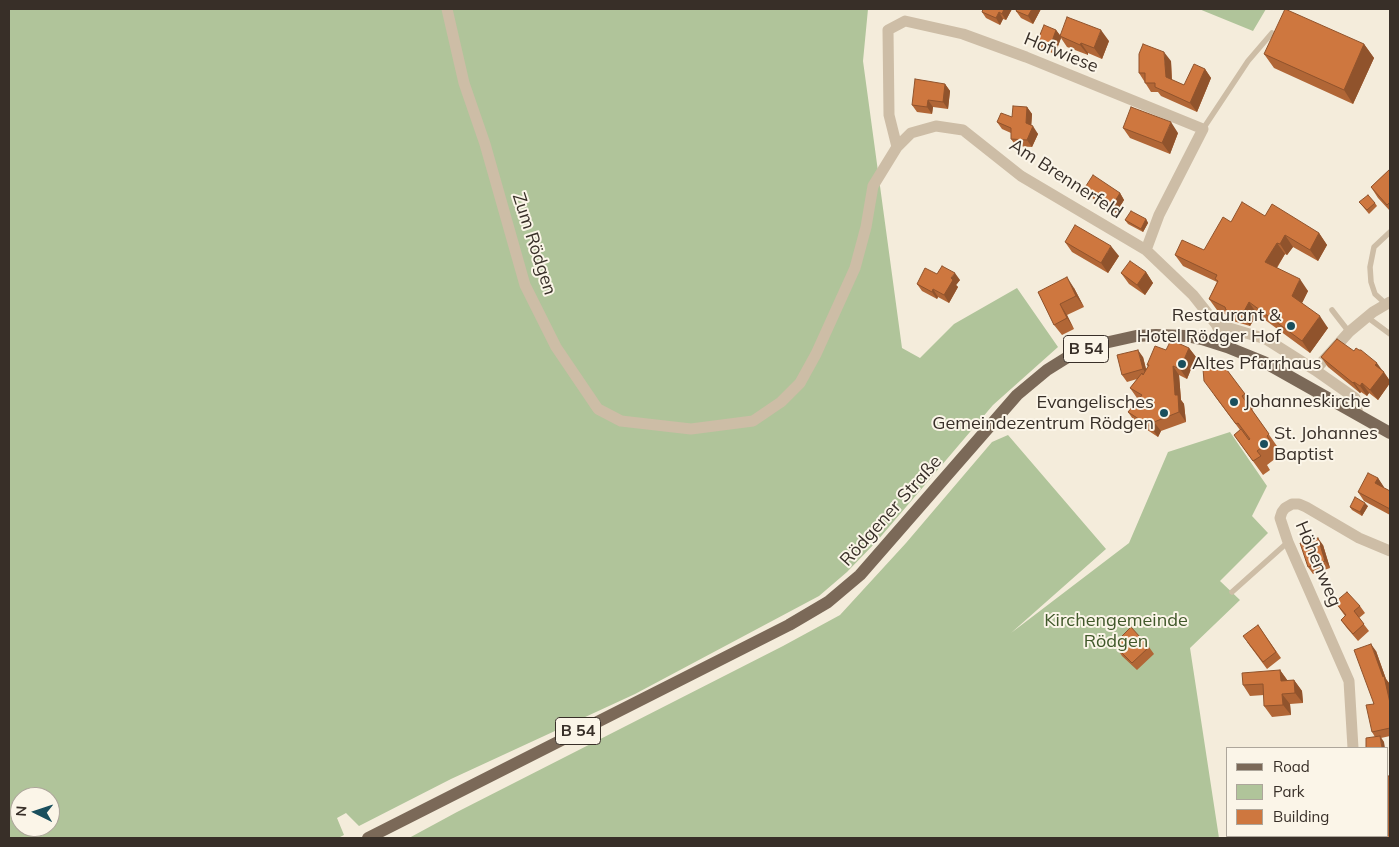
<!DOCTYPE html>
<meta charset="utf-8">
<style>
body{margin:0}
#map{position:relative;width:1399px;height:847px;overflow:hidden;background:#f4ecdb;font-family:Mulish,sans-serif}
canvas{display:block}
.frame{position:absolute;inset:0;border:10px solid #382f28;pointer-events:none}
.legend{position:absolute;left:1226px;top:747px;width:162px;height:90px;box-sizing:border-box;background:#fbf5e8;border:1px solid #ada69b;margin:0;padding:6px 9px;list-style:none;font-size:15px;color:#382f28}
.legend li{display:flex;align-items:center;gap:10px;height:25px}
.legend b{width:25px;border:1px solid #ada69b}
.north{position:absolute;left:10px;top:787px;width:50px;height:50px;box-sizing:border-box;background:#fbf5e8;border:1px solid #ada69b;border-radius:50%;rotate:274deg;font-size:14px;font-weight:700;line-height:20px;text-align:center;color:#382f28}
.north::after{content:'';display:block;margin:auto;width:18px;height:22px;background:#1a4f5d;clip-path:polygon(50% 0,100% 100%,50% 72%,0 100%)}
</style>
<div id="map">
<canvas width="1399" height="847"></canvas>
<div class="frame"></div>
<ul class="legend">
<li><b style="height:6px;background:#7b6958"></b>Road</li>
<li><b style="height:14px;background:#b0c49a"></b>Park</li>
<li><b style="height:14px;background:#ce773f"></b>Building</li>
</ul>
<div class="north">N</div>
</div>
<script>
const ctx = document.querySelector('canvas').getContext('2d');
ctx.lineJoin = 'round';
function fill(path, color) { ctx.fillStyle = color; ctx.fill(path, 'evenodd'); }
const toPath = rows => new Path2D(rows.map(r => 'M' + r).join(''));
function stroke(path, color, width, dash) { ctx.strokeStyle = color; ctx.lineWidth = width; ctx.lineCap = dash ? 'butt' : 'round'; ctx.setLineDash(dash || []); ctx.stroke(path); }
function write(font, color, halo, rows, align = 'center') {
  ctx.font = font + ' Mulish,sans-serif'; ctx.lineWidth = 4; ctx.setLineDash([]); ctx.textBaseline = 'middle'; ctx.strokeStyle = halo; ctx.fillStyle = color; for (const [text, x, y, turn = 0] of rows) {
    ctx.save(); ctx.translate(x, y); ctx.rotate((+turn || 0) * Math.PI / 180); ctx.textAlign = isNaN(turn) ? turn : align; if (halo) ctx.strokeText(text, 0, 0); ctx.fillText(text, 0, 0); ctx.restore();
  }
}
const green = toPath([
 [9,9,868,9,863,61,902,348,920,358,954,324,1017,288,1058,347,993,405,877,541,847,572,819,596,635,694,451,779,359,826,346,813,337,818,344,835,338,838,9,838],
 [20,797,50,797,50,827,20,827],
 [1199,9,1266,9,1253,31],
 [1230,432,1267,486,1252,516,1268,533,1220,581,1240,600,1190,648,1219,838,409,838,457,812,783,646,840,615,906,543,992,442,1008,435,1106,549,1011,633,1129,543,1168,452]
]);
const service = toPath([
 [1203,129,1248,61,1272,33],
 [1386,304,1375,294,1371,282,1370,267,1374,247,1390,232],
 [1332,310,1349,332],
 [1367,317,1390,334],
 [1232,592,1288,542]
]);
const minor = toPath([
 [447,9,464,83,485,144,525,285,556,347,598,409,621,421,691,429,753,421,781,402,800,383,816,354,855,268,866,227,873,186,897,147,911,133,936,126,963,130,1021,176,1146,250,1193,295,1216,324,1227,347],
 [897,147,889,115,888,30,905,21,963,34,1026,57,1203,129,1159,215,1146,250],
 [1216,324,1266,339,1315,370,1355,398,1358,415],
 [1315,370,1349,332,1373,312,1390,302],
 [1353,748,1349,681,1288,542,1280,518,1282,512,1285,508,1292,504,1299,504,1306,507,1359,538,1390,551],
 [1356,838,1356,836]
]);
const primary = toPath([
 [368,838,789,625,828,602,860,575,1017,395,1047,370,1071,355,1091,346,1136,336,1156,335,1187,336,1202,339,1227,347,1264,362,1390,433]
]);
const wall = toPath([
 [1012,9,1006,20,1003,19,1000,25,986,18,982,12],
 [1017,9,1041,9,1033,24,1021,18,1016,11],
 [1056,30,1060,35,1109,41,1102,59,1088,53,1088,55,1067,47,1061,38,1055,54,1042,49,1037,42],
 [1364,44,1374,58,1353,104,1274,68,1264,54],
 [1171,61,1172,80,1184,85,1205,69,1211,78,1197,112,1161,96,1158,92,1151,92,1139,73],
 [945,84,950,91,948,109,933,107,932,114,917,112,912,105],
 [1027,107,1032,114,1031,126,1038,134,1032,147,1016,146,1011,139,1011,133,1002,129,997,122,1012,117],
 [1123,128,1178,133,1170,154,1130,138],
 [1390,169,1390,211,1378,198,1371,187],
 [1084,189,1120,193,1124,200,1116,213,1089,196],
 [1359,202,1375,203,1377,206,1369,214],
 [1146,219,1148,223,1143,232,1128,224,1125,220],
 [1231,222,1319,233,1327,245,1318,261,1293,247,1287,255,1285,254,1277,268,1308,291,1302,303,1328,328,1310,353,1257,314,1250,326,1233,321,1230,317,1217,310,1209,299,1217,282,1183,266,1175,255,1204,250],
 [1065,242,1119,256,1108,273,1072,252],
 [1146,272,1153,283,1145,295,1129,284,1121,273],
 [937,274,960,280,956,285,958,287,949,303,938,297,937,299,922,291,917,284],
 [1074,288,1084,307,1067,315,1074,329,1062,335,1054,325,1038,292],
 [1189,348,1196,357,1187,379,1179,375,1181,400,1184,404,1186,422,1161,431,1158,437,1135,422,1128,412,1139,399,1137,398,1130,388,1137,379,1127,382,1122,375,1143,357,1146,369,1148,366,1147,365,1166,350],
 [1321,357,1381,370,1384,372,1390,381,1390,383,1378,400,1369,393,1367,396,1361,392,1360,393,1328,367],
 [1224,366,1254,408,1252,410,1279,449,1277,450,1280,455,1267,465,1270,470,1263,475,1234,435,1240,430,1214,395],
 [1378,478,1384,488,1390,491,1390,515,1364,501,1358,492],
 [1368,506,1362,516,1352,510,1350,507],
 [1323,545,1330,568,1313,574,1308,567],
 [1335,602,1360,606,1365,613,1359,618,1369,631,1358,641,1346,627,1341,620,1345,616],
 [1258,625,1281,658,1267,669,1247,642],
 [1149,647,1154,654,1137,670,1122,656,1117,648],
 [1376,651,1386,679,1389,683,1390,687,1390,736,1381,738,1384,742,1375,737,1372,732],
 [1280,670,1288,681,1294,680,1302,691,1303,703,1290,704,1291,715,1272,717,1264,706,1264,695,1250,696,1243,685]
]);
const shadedWall = toPath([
 [1004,9,1012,9,1006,20,1002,14],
 [1032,9,1041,9,1033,24,1028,16],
 [999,12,1003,19,1000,25,996,18],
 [1056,30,1061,37,1060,36,1061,38,1055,54,1050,47],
 [1101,30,1109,41,1102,59,1094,48],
 [1081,43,1088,53,1088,55,1080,45],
 [1364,44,1374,58,1353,104,1344,90],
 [1164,52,1171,61,1172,86,1166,77],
 [1205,69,1211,78,1197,112,1190,103],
 [945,84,950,91,948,109,943,102],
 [928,100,933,107,932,114,927,107],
 [1027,107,1032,114,1031,130,1033,126,1038,134,1032,147,1027,140,1026,123],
 [1171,122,1178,133,1170,154,1162,143],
 [1120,193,1124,200,1116,213,1112,206],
 [1146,219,1148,223,1143,232,1141,229],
 [1319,233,1327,245,1318,261,1310,250],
 [1285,235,1293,247,1287,255,1280,244],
 [1277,243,1285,254,1273,273,1265,262],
 [1111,246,1119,256,1108,273,1101,263],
 [1146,272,1153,283,1145,295,1137,285],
 [955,273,960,280,956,285,958,287,949,303,944,295,951,278],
 [1067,277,1074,288,1084,307,1076,296],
 [1300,279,1308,291,1300,307,1292,296],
 [933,289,938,297,937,299,932,292],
 [1249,302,1257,314,1250,326,1242,315],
 [1060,304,1067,315,1074,329,1067,318],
 [1320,316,1328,328,1310,353,1302,341],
 [1189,348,1196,357,1187,379,1180,369],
 [1138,350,1143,357,1148,377,1143,369],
 [1377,363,1390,381,1390,383,1378,400,1370,390,1375,365],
 [1173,366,1179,375,1181,400,1184,404,1186,422,1179,412,1175,395],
 [1354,382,1361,392,1360,393,1353,383],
 [1362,383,1369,393,1367,396,1360,386],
 [1154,422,1161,431,1158,437,1151,427],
 [1378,478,1384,487,1382,492,1375,483],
 [1365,503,1368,506,1362,516,1360,512],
 [1318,538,1323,545,1330,568,1325,561],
 [1371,644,1376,651,1386,679,1389,683,1390,687,1390,703,1383,677],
 [1280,670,1287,680,1289,692,1281,681],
 [1294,680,1302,691,1303,703,1295,693],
 [1282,694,1290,704,1291,715,1283,705],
 [1380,736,1384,742,1385,748,1382,748],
 [1291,836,1297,836,1297,838,1291,838]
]);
const building = toPath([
 [983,9,1004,9,1002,14,999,12,996,18,982,12,983,9],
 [1017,9,1032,9,1028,16,1016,11,1017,9],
 [1285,9,1364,44,1344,90,1264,54,1285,9],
 [1067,17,1101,30,1094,48,1081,43,1080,45,1060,36,1067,17],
 [1044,25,1056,30,1050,47,1037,42,1044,25],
 [1143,44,1164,52,1166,77,1184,85,1194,64,1205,69,1190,103,1155,87,1155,83,1145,83,1145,73,1139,73,1139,54,1143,44],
 [915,79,945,84,943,102,928,100,927,107,912,105,915,79],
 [1013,106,1027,107,1026,123,1033,126,1027,140,1011,139,1011,128,997,122,1001,113,1012,117,1013,106],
 [1131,107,1171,122,1162,143,1123,128,1131,107],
 [1390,169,1390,202,1387,205,1371,187,1390,169],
 [1093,175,1120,193,1112,206,1084,189,1093,175],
 [1368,195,1375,203,1367,210,1359,202,1368,195],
 [1242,202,1265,216,1272,204,1319,233,1310,250,1285,235,1280,244,1277,243,1265,262,1300,279,1292,296,1320,316,1302,341,1249,302,1242,315,1226,310,1225,307,1209,299,1218,281,1215,279,1217,275,1175,255,1182,240,1204,250,1223,217,1231,222,1242,202],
 [1131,211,1146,219,1141,229,1125,220,1131,211],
 [1075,225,1111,246,1101,263,1065,242,1075,225],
 [1130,261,1146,272,1137,285,1121,273,1130,261],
 [942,266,955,273,951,278,953,280,944,295,933,289,932,292,917,284,925,268,937,274,942,266],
 [1067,277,1076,296,1060,304,1067,318,1054,325,1038,292,1067,277],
 [1337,339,1354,351,1356,348,1359,350,1361,350,1377,363,1375,365,1384,372,1370,390,1362,383,1360,386,1354,382,1353,383,1321,357,1337,339],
 [1171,340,1189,348,1180,369,1173,366,1175,395,1178,395,1179,412,1154,422,1151,427,1128,412,1142,395,1130,388,1142,373,1143,375,1149,365,1147,365,1155,346,1166,350,1171,340],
 [1138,350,1143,369,1122,375,1117,355,1138,350],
 [1213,361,1224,366,1245,394,1242,396,1269,434,1267,436,1270,441,1257,451,1261,456,1253,461,1234,435,1241,429,1249,440,1250,439,1238,423,1236,424,1204,381,1203,369,1213,361],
 [1368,473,1378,478,1375,483,1390,491,1390,509,1358,492,1368,473],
 [1355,497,1365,503,1360,512,1350,507,1355,497],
 [1318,538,1325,561,1308,567,1300,543,1318,538],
 [1347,592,1360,606,1354,611,1364,624,1353,634,1341,620,1346,615,1335,602,1347,592],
 [1258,625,1276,652,1263,662,1243,636,1258,625],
 [1131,627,1149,647,1132,663,1117,648,1115,643,1131,627],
 [1371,644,1383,677,1384,676,1390,703,1390,728,1372,732,1366,705,1374,704,1354,650,1371,644],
 [1280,670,1281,681,1294,680,1295,693,1282,694,1283,705,1264,706,1263,684,1243,685,1242,673,1280,670],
 [1380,736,1382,748,1366,748,1366,738,1380,736],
 [1388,776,1390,776,1390,838,1377,838,1376,836,1388,836,1388,776],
 [1268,836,1291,836,1291,838,1265,838,1268,838,1268,836]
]);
const markers = [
 [1291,326,5,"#1a4f5d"],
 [1182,364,5,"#1a4f5d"],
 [1234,402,5,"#1a4f5d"],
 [1164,413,5,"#1a4f5d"],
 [1264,444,5,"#1a4f5d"]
];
const shields = [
 [1086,349,45],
 [578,731,45]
];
const shieldNames = [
 ["B 54",1086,349],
 ["B 54",578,731]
];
const streetNames = [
 ["Hofwiese",1061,53,22],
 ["Am Brennerfeld",1066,179,33],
 ["Zum Rödgen",534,244,72],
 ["Rödgener Straße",891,511,-48],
 ["Höhenweg",1318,564,67]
];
const poiNames = [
 ["Restaurant &",1281,316,"right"],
 ["Hotel Rödger Hof",1281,337,"right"],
 ["Altes Pfarrhaus",1192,364],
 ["Johanneskirche",1244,402],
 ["Evangelisches",1154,403,"right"],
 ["Gemeindezentrum Rödgen",1154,424,"right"],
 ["St. Johannes",1274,434],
 ["Baptist",1274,455]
];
const parkNames = [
 ["Kirchengemeinde",1116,621],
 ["Rödgen",1116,642]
];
fill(green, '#b0c49a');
stroke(service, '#cdbda6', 5.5);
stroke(minor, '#cdbda6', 11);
stroke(primary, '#7b6958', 12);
fill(wall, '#b16636');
fill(shadedWall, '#90532c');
fill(building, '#ce773f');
stroke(building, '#90532c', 1);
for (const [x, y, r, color] of markers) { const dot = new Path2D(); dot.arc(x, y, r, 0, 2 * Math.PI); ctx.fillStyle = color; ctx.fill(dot); stroke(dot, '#fbf5e8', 2); }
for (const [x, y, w] of shields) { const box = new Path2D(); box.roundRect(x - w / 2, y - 13.5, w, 27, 4); ctx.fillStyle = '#fbf5e8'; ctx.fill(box); stroke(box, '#382f28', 1); }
write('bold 16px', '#382f28', null, shieldNames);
write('18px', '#382f28', '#fbf5e8', streetNames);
write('18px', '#382f28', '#fbf5e8', poiNames, 'left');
write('18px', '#40582a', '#fbf5e8', parkNames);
</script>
